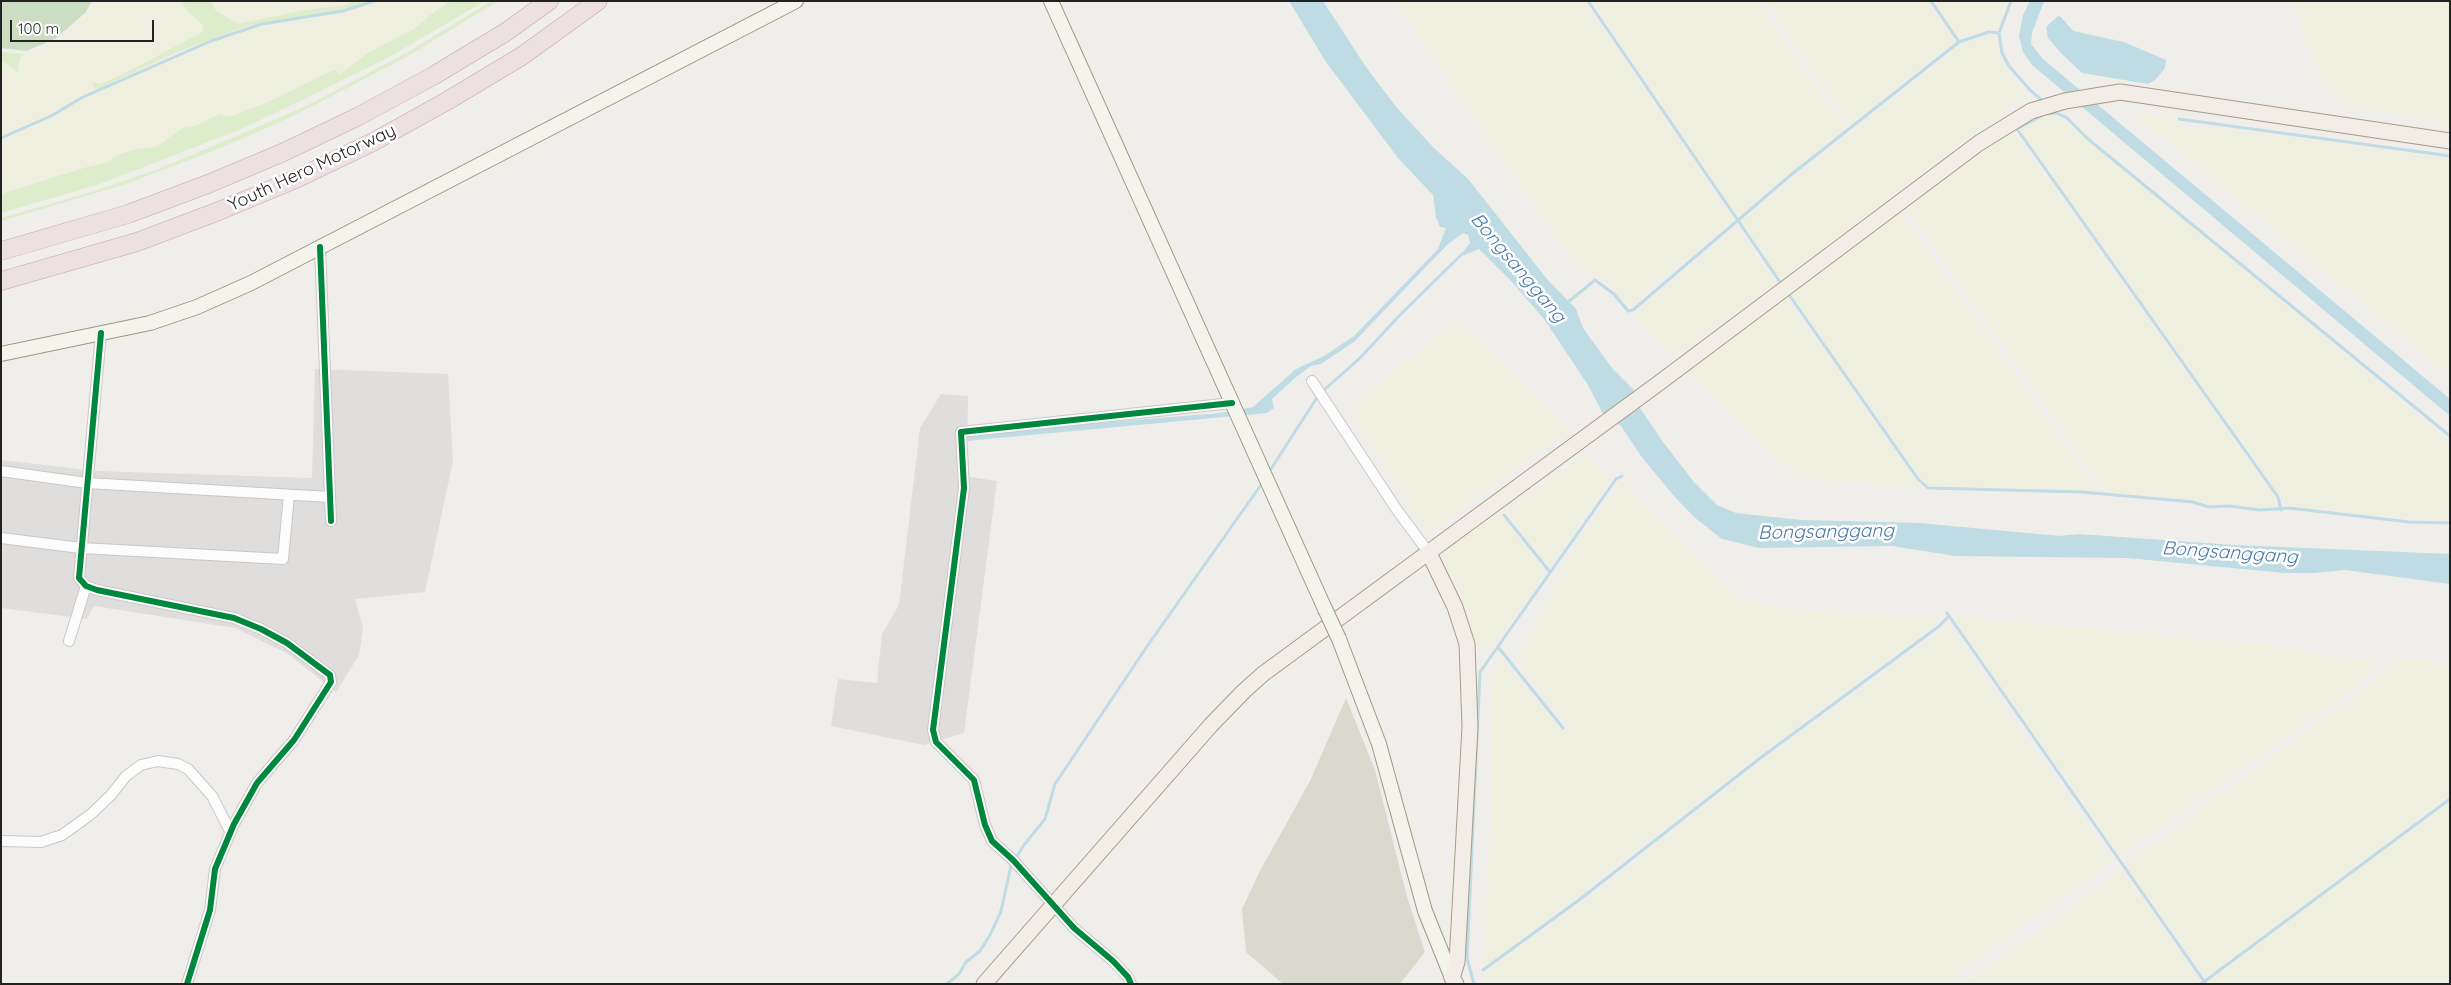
<!DOCTYPE html>
<style>
body{margin:0}
#map{position:relative;width:2451px;height:985px;overflow:hidden;background:#f0eeeb;font-family:Quicksand,sans-serif}
canvas{display:block}
.frame{position:absolute;inset:0;border:2px solid #222;pointer-events:none}
.scale{position:absolute;left:10px;top:20px;width:144px;height:22px;box-sizing:border-box;border:2px solid #222;border-top:0;padding-left:6px;font-size:15px;line-height:18px;white-space:nowrap;color:#222;-webkit-text-stroke:4px #fff;paint-order:stroke}
</style>
<div id="map">
<canvas width="2451" height="985"></canvas>
<div class="frame"></div>
<div class="scale">100 m</div>
</div>
<script>
const ctx = document.querySelector('canvas').getContext('2d');
ctx.lineJoin = 'round';
function fill(path, color) { ctx.fillStyle = color; ctx.fill(path, 'evenodd'); }
const toPath = rows => new Path2D(rows.map(r => 'M' + r).join(''));
function stroke(path, color, width, dash) { ctx.strokeStyle = color; ctx.lineWidth = width; ctx.lineCap = dash ? 'butt' : 'round'; ctx.setLineDash(dash || []); ctx.stroke(path); }
function write(font, color, halo, rows, align = 'center') {
  ctx.font = font + ' Quicksand,sans-serif'; ctx.lineWidth = 5; ctx.setLineDash([]); ctx.textBaseline = 'middle'; ctx.strokeStyle = halo; ctx.fillStyle = color; for (const [text, x, y, turn = 0] of rows) {
    ctx.save(); ctx.translate(x, y); ctx.rotate((+turn || 0) * Math.PI / 180); ctx.textAlign = isNaN(turn) ? turn : align; if (halo) ctx.strokeText(text, 0, 0); ctx.fillText(text, 0, 0); ctx.restore();
  }
}
const residential = toPath([
 [315,369,448,374,453,461,425,592,355,599,363,628,359,655,336,692,288,654,235,628,94,606,87,619,1,608,1,460,96,471,312,478],
 [941,394,968,396,967,451,970,477,997,481,964,733,924,745,831,726,838,679,877,683,882,634,899,605,920,428]
]);
const construction = toPath([
 [1346,698,1375,770,1407,897,1425,952,1400,984,1283,984,1246,952,1242,909,1260,871,1310,781]
]);
const farmland = toPath([
 [96,1,181,1,204,29,201,33,190,40,131,70,101,84,93,84,96,90,52,113,1,136,1,59,18,72,20,58,24,54,36,52,57,42,87,15],
 [211,1,353,1,346,5,305,10,238,24,216,11],
 [378,1,450,1,430,15,414,29,371,51,339,75,303,85,230,118,219,114,196,126,184,127,156,147,135,149,116,156,106,163,87,167,1,194,1,140,54,116,82,99,211,42,262,25,344,13],
 [1395,1,1584,1,1733,220,1627,307,1613,288,1594,273,1585,272,1562,246],
 [1592,1,1757,1,1845,128,1737,217],
 [1765,1,1926,1,1954,42,1850,124],
 [1933,1,2005,1,1997,29,1986,29,1959,38],
 [2295,1,2450,1,2450,125,2446,126,2431,118,2345,108,2323,82,2299,28],
 [1984,37,1996,37,2003,69,2027,96,1939,158,1859,221,1780,279,1741,222,1959,46,1967,41],
 [2144,113,2171,118,2187,129,2192,130,2208,126,2450,159,2450,376,2135,115],
 [2046,116,2055,116,2068,124,2450,442,2450,521,2350,513,2289,505,2285,503,2026,140,2020,130],
 [2012,130,2275,497,2277,507,2261,508,2230,503,2209,504,2193,501,2105,491,1905,206],
 [1900,211,2097,489,2095,492,1926,485,1791,295],
 [1737,227,1775,282,1673,356,1633,315],
 [1786,298,1917,482,1919,488,1818,481,1796,474,1764,447,1706,387,1685,371],
 [1455,320,1486,346,1570,428,1427,533,1353,415,1354,404],
 [1584,455,1611,480,1549,567,1506,512],
 [1621,480,1671,527,1701,562,1742,598,1810,612,1916,615,1933,618,1938,622,1757,756,1489,964,1482,963,1491,817,1493,665,1500,657,1564,733,1569,728,1517,659,1566,562],
 [1499,512,1546,573,1494,645,1478,646,1461,585,1441,555,1443,550],
 [1960,616,2299,648,2330,656,2371,660,2375,666,2370,675,2339,699,2120,855,1954,619],
 [1949,628,2112,862,1943,984,1491,984,1486,972,1494,968,1600,890,1762,762,1941,631],
 [2393,657,2450,663,2450,794,2205,977,2125,865,2382,676],
 [2450,802,2450,984,2209,984,2208,982],
 [2121,870,2201,981,2197,984,1965,984]
]);
const grass = toPath([
 [181,1,211,1,216,11,238,24,305,10,346,5,353,1,368,1,343,10,261,23,238,29,175,53,96,90,92,83,101,84,125,73,201,33,204,29,201,23,188,12],
 [450,1,485,1,386,59,244,128,97,185,1,213,1,194,87,167,106,163,116,156,135,149,156,147,184,127,196,126,219,114,230,117,268,102,327,73,335,70,340,74,371,51,414,29,430,15],
 [491,1,498,1,410,55,311,107,269,127,211,152,123,185,1,221,1,218,88,193,161,168,267,123,310,104,408,52],
 [1,52,24,54,20,58,18,73,1,59]
]);
const forest = toPath([
 [1,1,92,1,85,13,55,39,26,51,1,48]
]);
const water = toPath([
 [1289,1,1323,1,1366,67,1397,108,1433,147,1469,180,1547,279,1576,309,1583,328,1612,368,1635,391,1640,408,1663,442,1694,482,1717,505,1736,513,1801,520,1919,523,2060,536,2078,534,2234,545,2450,554,2450,584,2345,570,2314,573,2284,573,2127,558,1955,556,1892,546,1759,548,1722,539,1695,518,1673,495,1641,456,1621,426,1602,412,1588,385,1544,319,1511,281,1479,249,1459,257,1470,243,1468,235,1463,233,1448,244,1355,341,1321,364,1311,366,1296,377,1272,399,1274,408,1267,413,966,441,965,434,1220,413,1253,407,1296,369,1324,356,1354,336,1438,249,1446,228,1440,227,1436,217,1433,195,1398,158,1326,62],
 [2030,1,2044,1,2032,33,2031,44,2043,59,2450,399,2450,416,2032,65,2023,52,2019,36,2023,15],
 [2058,16,2061,17,2073,31,2124,42,2166,60,2165,68,2155,80,2148,84,2082,73,2059,51,2048,38,2046,27]
]);
const stream = toPath([
 [1588,1,1782,285],
 [1931,1,1959,42],
 [2011,1,1999,33,2002,53,2009,66,2030,90,2045,103],
 [2179,119,2450,156],
 [1,138,53,115,81,98,211,41,262,24,343,11,374,1],
 [1787,292,1918,479,1928,488,2082,492,2193,502,2209,507,2229,506,2260,510,2289,508,2409,522,2450,523],
 [1567,303,1595,280,1614,294,1628,311,1633,310,1792,174,1959,42,1989,32,1999,33],
 [1323,391,1360,358,1399,316,1462,254],
 [1269,472,1318,396],
 [2281,510,2278,497,2017,129,2045,114,2057,113,2067,118,2088,139,2450,436],
 [1504,515,1550,572],
 [1947,613,2206,984],
 [1498,647,1563,728],
 [1483,970,1579,900,1759,759,1938,627,1948,617],
 [947,984,959,974,966,962,980,951,990,935,1001,911,1011,866,1024,845,1045,819,1055,784,1148,645,1263,482],
 [1474,984,1467,958,1480,672,1616,479,1622,476],
 [2201,984,2450,799]
]);
const minor = toPath([
 [320,247,331,521],
 [101,333,79,578,86,586,97,590,234,618,261,629,287,643,330,675,331,682,294,740,257,783,234,824,215,869,210,910,187,984],
 [1312,381,1397,510,1429,553],
 [1,471,87,483,330,497],
 [1,538,81,548,283,559,289,495],
 [69,641,86,586],
 [1,841,41,842,62,835,90,815,111,795,126,776,141,765,158,761,178,764,188,769,212,796,230,831],
 [1131,984,1128,977,1113,961,1074,928,1013,860,992,841,985,825,974,780,936,742,933,730,964,488,961,432,1232,403]
]);
const secondary = toPath([
 [1051,1,1325,609],
 [1,354,150,323,197,307,251,283,796,1],
 [1339,639,1379,744,1425,911,1452,978]
]);
const primary = toPath([
 [1429,553,1455,607,1467,644,1470,727,1457,962,1452,978,1456,984],
 [984,984,1211,725,1244,691,1263,674,1659,383,1979,143,2031,111,2065,101,2120,92,2450,141]
]);
const motorway = toPath([
 [1,251,128,214,208,184,284,152,359,116,433,76,506,32,549,1],
 [1,281,137,242,219,211,296,179,373,142,447,101,522,56,598,1]
]);
const secondaryBridge = toPath([
 [1325,609,1339,639]
]);
const cycleway = toPath([
 [320,247,331,521],
 [101,333,79,578,86,586,97,590,234,618,261,629,287,643,330,675,331,682,294,740,257,783,234,824,215,869,210,910,187,984],
 [1131,984,1128,977,1113,961,1074,928,1013,860,992,841,985,825,974,780,936,742,933,730,964,488,961,432,1232,403]
]);
const streetNames = [
 ["Youth Hero Motorway",312,168,-25]
];
const waterNames = [
 ["Bongsanggang",1518,268,50],
 ["Bongsanggang",1826,532,-1],
 ["Bongsanggang",2230,553,4]
];
fill(residential, '#dfdedc');
fill(construction, '#d9d9cd');
fill(farmland, '#efefdf');
fill(grass, '#ddeccb');
fill(forest, '#cbdec1');
fill(water, '#bfdbe3');
stroke(stream, '#bfdbe3', 3);
stroke(minor, '#c9c8c7', 12);
stroke(secondary, '#999a82', 16);
stroke(primary, '#a79c86', 17);
stroke(motorway, '#c5a2ac', 19);
stroke(minor, '#fdfcfc', 10);
stroke(secondary, '#f4f4ed', 14);
stroke(primary, '#f3ede7', 15);
stroke(motorway, '#ece0e2', 18);
stroke(secondaryBridge, '#999a82', 16, []);
stroke(secondaryBridge, '#f4f4ed', 14);
stroke(cycleway, '#00873e', 6);
write('18px', '#222', '#fff', streetNames);
write('italic 19px', '#4a7aab', '#fff', waterNames);
</script>
